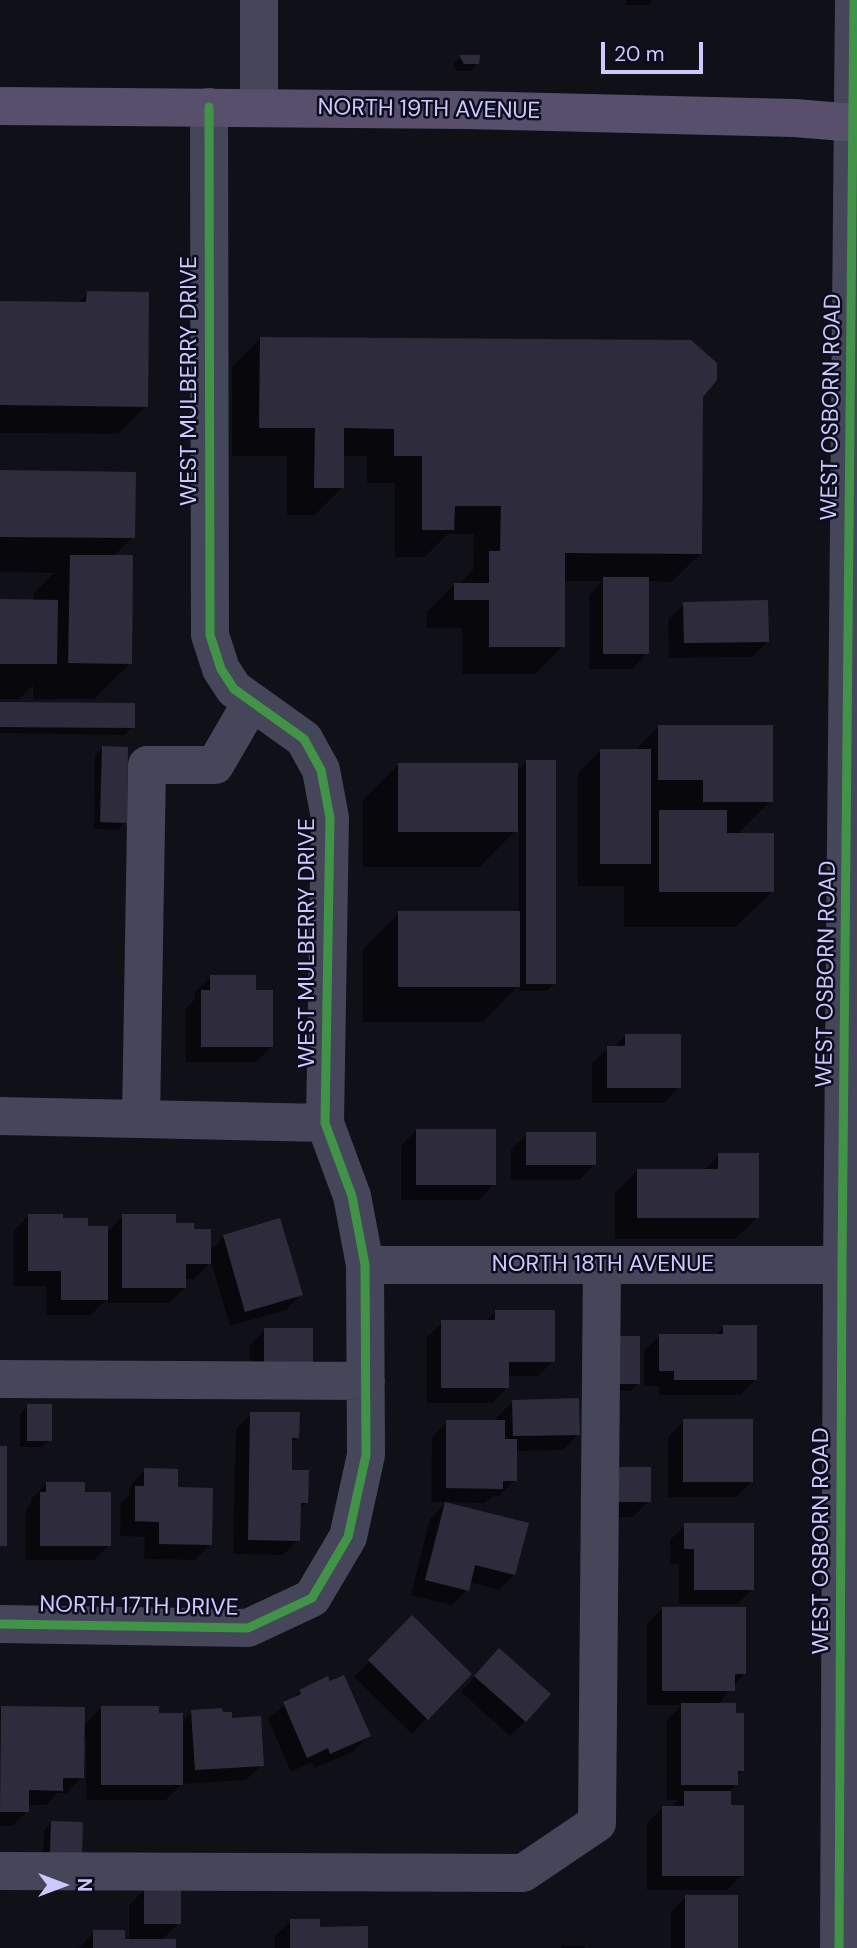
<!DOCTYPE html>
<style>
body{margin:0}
#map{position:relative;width:857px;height:1948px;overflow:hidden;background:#101018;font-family:"DM Sans",sans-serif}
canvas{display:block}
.north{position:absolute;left:28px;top:1850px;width:70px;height:70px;-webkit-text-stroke:5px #0d0c1c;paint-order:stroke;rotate:90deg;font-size:19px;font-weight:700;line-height:28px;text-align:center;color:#cbc9fd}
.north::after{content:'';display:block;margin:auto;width:24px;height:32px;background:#cbc9fd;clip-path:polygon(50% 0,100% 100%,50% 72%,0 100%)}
.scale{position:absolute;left:601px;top:42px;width:102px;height:32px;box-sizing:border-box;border:4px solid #cbc9fd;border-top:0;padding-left:9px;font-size:21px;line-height:24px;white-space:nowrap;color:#cbc9fd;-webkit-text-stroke:5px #0d0c1c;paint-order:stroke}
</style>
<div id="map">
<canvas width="857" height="1948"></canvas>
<div class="north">N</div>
<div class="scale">20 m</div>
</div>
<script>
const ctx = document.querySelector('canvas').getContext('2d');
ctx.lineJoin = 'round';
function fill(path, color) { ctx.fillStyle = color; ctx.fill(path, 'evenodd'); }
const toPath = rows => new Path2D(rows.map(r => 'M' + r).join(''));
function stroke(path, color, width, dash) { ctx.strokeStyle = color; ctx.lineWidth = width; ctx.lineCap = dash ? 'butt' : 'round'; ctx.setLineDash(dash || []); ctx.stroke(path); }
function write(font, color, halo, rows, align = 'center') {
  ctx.font = font + ' "DM Sans",sans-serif'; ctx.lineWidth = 5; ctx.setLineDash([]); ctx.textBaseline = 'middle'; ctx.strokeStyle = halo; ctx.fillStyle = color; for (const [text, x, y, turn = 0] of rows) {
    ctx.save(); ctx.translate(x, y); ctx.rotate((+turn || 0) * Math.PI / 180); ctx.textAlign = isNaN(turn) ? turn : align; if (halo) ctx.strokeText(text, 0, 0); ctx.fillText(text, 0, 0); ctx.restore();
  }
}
const shadow = toPath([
 [626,0,652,0,648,5,626,5],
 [460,57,477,64,470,71,457,71,453,64],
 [88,293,146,406,118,434,0,433,0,303,77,304],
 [260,339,702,396,700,554,672,582,647,581,647,653,632,669,589,669,589,595,602,581,563,581,563,646,535,674,462,674,462,628,427,628,427,612,455,584,462,584,462,581,473,570,474,534,448,534,425,557,395,557,395,483,367,483,367,456,343,456,343,487,315,515,287,515,287,456,232,456,232,367],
 [0,472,133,537,113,557,130,664,94,699,33,699,33,685,19,699,0,699,0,601,34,602,34,593,54,573,0,572],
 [684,604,767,642,752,657,669,658,668,619],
 [0,704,133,727,125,735,0,733],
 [659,726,771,801,737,835,772,892,736,927,624,927,624,886,578,886,578,773,600,751,634,751],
 [103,747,125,822,118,830,94,829,95,755],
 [527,761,554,984,547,991,519,991,519,985,483,1022,363,1022,363,949,399,913,519,913,519,827,480,867,363,867,363,800,399,764,516,772],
 [211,977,255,992,271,1047,256,1062,186,1062,186,1008,195,999,195,992],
 [625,1035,679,1087,664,1103,592,1103,592,1063,608,1048,613,1048],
 [416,1130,494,1184,479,1200,401,1200,401,1146],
 [527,1134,594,1165,579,1180,511,1180,511,1149],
 [719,1155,758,1217,735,1239,615,1239,615,1193,637,1171,703,1171],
 [29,1215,62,1220,107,1232,123,1216,174,1224,192,1231,209,1251,224,1237,301,1294,286,1310,230,1326,211,1262,194,1279,185,1279,185,1288,169,1303,108,1303,108,1298,91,1315,46,1315,46,1286,13,1286,13,1231],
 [495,1312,553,1361,538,1376,507,1376,507,1387,492,1403,427,1403,427,1337,442,1322,485,1322],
 [724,1327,755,1380,740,1395,659,1395,659,1386,644,1386,644,1351,660,1336,714,1336],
 [265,1330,311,1330,250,1384,250,1345],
 [608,1345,639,1383,631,1391,608,1391],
 [513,1401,579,1434,563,1450,515,1451,515,1480,499,1496,493,1496,485,1503,447,1502,514,1575,499,1590,469,1582,467,1590,452,1605,411,1595,430,1519,446,1502,431,1502,432,1437,447,1422,497,1422,497,1417],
 [28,1406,50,1440,42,1447,20,1447,20,1414],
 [251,1414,297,1437,290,1444,290,1472,307,1502,299,1510,298,1540,283,1555,233,1554,236,1429],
 [684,1421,751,1482,736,1497,668,1497,668,1437],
 [145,1470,176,1488,210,1545,195,1560,144,1559,145,1537,120,1536,121,1503,129,1495,130,1485],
 [46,1484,83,1494,109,1545,94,1560,26,1560,26,1509,31,1504,31,1499],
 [598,1484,649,1501,633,1517,598,1517],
 [685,1525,753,1589,737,1604,679,1604,679,1564,670,1564,670,1540],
 [662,1609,745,1673,718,1705,742,1771,736,1777,736,1784,730,1791,730,1807,742,1875,727,1890,647,1890,647,1823,662,1808,670,1808,678,1800,667,1800,667,1720,682,1705,647,1705,647,1624],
 [412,1617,470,1674,412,1734,354,1677],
 [484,1665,525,1721,510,1736,461,1692],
 [300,1691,369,1735,354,1751,314,1768,312,1762,291,1772,268,1719],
 [102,1707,157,1715,182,1722,192,1712,230,1720,262,1765,246,1780,182,1784,166,1800,86,1800,86,1741,83,1741,82,1777,67,1793,58,1793,46,1805,27,1805,27,1811,12,1826,0,1826,0,1710,2,1708,83,1726],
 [52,1822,81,1824,43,1859,44,1830],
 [144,1890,179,1923,161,1941,174,1948,79,1948,94,1932,129,1941,129,1905],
 [686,1897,736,1948,671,1948,671,1912],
 [291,1921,318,1929,366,1948,275,1948,275,1936],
 [563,1946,585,1946,585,1948,561,1948]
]);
const building = toPath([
 [459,55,480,55,479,64,464,64],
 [87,291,149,292,148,407,0,405,0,301,86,302],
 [260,337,691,340,717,363,717,380,703,397,702,554,565,553,565,647,489,647,489,600,454,600,454,583,489,583,489,551,500,551,501,506,455,506,454,530,422,530,422,456,394,456,394,429,344,428,344,488,314,488,315,428,259,428],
 [0,470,136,472,135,538,0,537],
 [70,555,133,555,132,664,68,663],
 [603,577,649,577,649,654,603,654],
 [0,599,58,600,57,664,0,664],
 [768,600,769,642,684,643,683,602],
 [0,702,135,703,135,728,0,727],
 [658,725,773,725,773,802,703,802,703,780,658,780],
 [102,746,128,747,127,823,100,822],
 [600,749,651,749,651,864,600,864],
 [526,760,556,760,556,984,526,984],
 [398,763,518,763,518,832,398,832],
 [659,810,727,810,727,833,774,833,774,892,659,892],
 [398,911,520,911,520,987,398,987],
 [210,975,256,975,256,990,273,990,273,1047,201,1047,201,990,210,990],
 [625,1034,681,1034,681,1088,607,1088,607,1046,625,1046],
 [416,1129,496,1129,496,1185,416,1185],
 [526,1132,596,1132,596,1165,526,1165],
 [718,1153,759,1153,759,1218,637,1218,637,1169,718,1169],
 [28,1214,63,1214,63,1218,88,1218,88,1226,108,1226,108,1300,61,1300,61,1271,28,1271],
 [122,1214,176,1214,176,1223,194,1223,194,1229,211,1229,211,1264,186,1264,186,1288,122,1288],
 [280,1218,303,1295,245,1312,223,1235],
 [495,1310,555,1310,555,1362,509,1362,509,1388,441,1388,441,1320,495,1320],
 [723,1325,757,1325,757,1380,674,1380,674,1371,659,1371,659,1334,723,1334],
 [264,1328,313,1328,313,1369,264,1369],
 [615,1336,640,1336,640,1384,615,1384],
 [579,1398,580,1435,513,1436,512,1400],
 [27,1404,52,1404,52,1441,27,1441],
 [250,1412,300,1412,299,1438,292,1438,292,1470,309,1470,308,1503,301,1503,300,1541,248,1540],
 [683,1419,753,1419,753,1482,683,1482],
 [446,1420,505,1420,505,1439,517,1439,517,1481,503,1481,503,1489,446,1488],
 [0,1446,7,1446,7,1546,0,1546],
 [612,1467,651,1467,651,1502,612,1502],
 [144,1468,178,1469,178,1487,213,1488,212,1545,159,1544,159,1522,135,1521,135,1486,144,1486],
 [46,1482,85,1482,85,1492,111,1492,111,1546,40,1546,40,1492,46,1492],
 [445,1502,529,1523,515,1575,475,1565,469,1591,425,1580],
 [684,1523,754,1523,754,1590,694,1590,694,1549,684,1549],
 [662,1607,746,1607,746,1674,735,1674,735,1691,662,1691],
 [412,1615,472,1674,428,1720,368,1660],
 [499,1648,551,1694,526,1722,474,1676],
 [344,1675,371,1736,330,1754,328,1748,307,1758,283,1702,301,1694,299,1690,328,1676,330,1681],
 [681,1703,736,1703,736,1713,744,1713,744,1771,738,1771,738,1785,681,1785],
 [1,1706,85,1707,84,1778,63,1778,63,1791,29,1790,29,1812,0,1812],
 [101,1706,159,1706,159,1713,183,1713,183,1785,101,1785],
 [222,1708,223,1712,232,1712,232,1718,261,1716,264,1766,195,1770,191,1710],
 [684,1791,731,1791,731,1805,744,1805,744,1876,662,1876,662,1806,684,1806],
 [51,1821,83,1822,82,1854,50,1852],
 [144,1888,181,1888,181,1924,144,1924],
 [685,1895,738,1895,738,1948,685,1948],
 [290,1919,320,1919,320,1927,368,1926,368,1948,290,1948],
 [93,1930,125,1930,125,1939,176,1939,176,1948,93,1948]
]);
const minor = toPath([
 [259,0,259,108],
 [0,1116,325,1123],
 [141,1119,147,765,215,765,251,703],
 [365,1265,842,1265],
 [0,1379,366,1381],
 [0,1624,248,1628,312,1598,348,1537,366,1455,365,1265,352,1196,325,1123,330,818,321,770,304,739,234,689,221,669,210,635,209,107],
 [0,1871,523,1873,597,1823,602,1265],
 [839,1948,842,1265,854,0]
]);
const major = toPath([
 [0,106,467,110,794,118,857,123]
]);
const cycleway = toPath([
 [0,1624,248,1628,312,1598,348,1537,366,1455,365,1265,352,1196,325,1123,330,818,321,770,304,739,234,689,221,669,210,635,209,107],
 [839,1948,842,1265,854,0]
]);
const streetNames = [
 ["NORTH 19TH AVENUE",429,110,1],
 ["WEST MULBERRY DRIVE",190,381,-90],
 ["WEST OSBORN ROAD",832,407,-89],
 ["WEST MULBERRY DRIVE",308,943,-90],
 ["WEST OSBORN ROAD",827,974,-89],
 ["NORTH 18TH AVENUE",603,1265],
 ["WEST OSBORN ROAD",822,1541,-90],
 ["NORTH 17TH DRIVE",139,1607,1]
];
fill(shadow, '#0007');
fill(building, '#2e2c3c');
stroke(minor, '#454659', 38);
stroke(major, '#574f6b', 38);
stroke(cycleway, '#419447', 9);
write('23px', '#cbc9fd', '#0d0c1c', streetNames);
</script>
